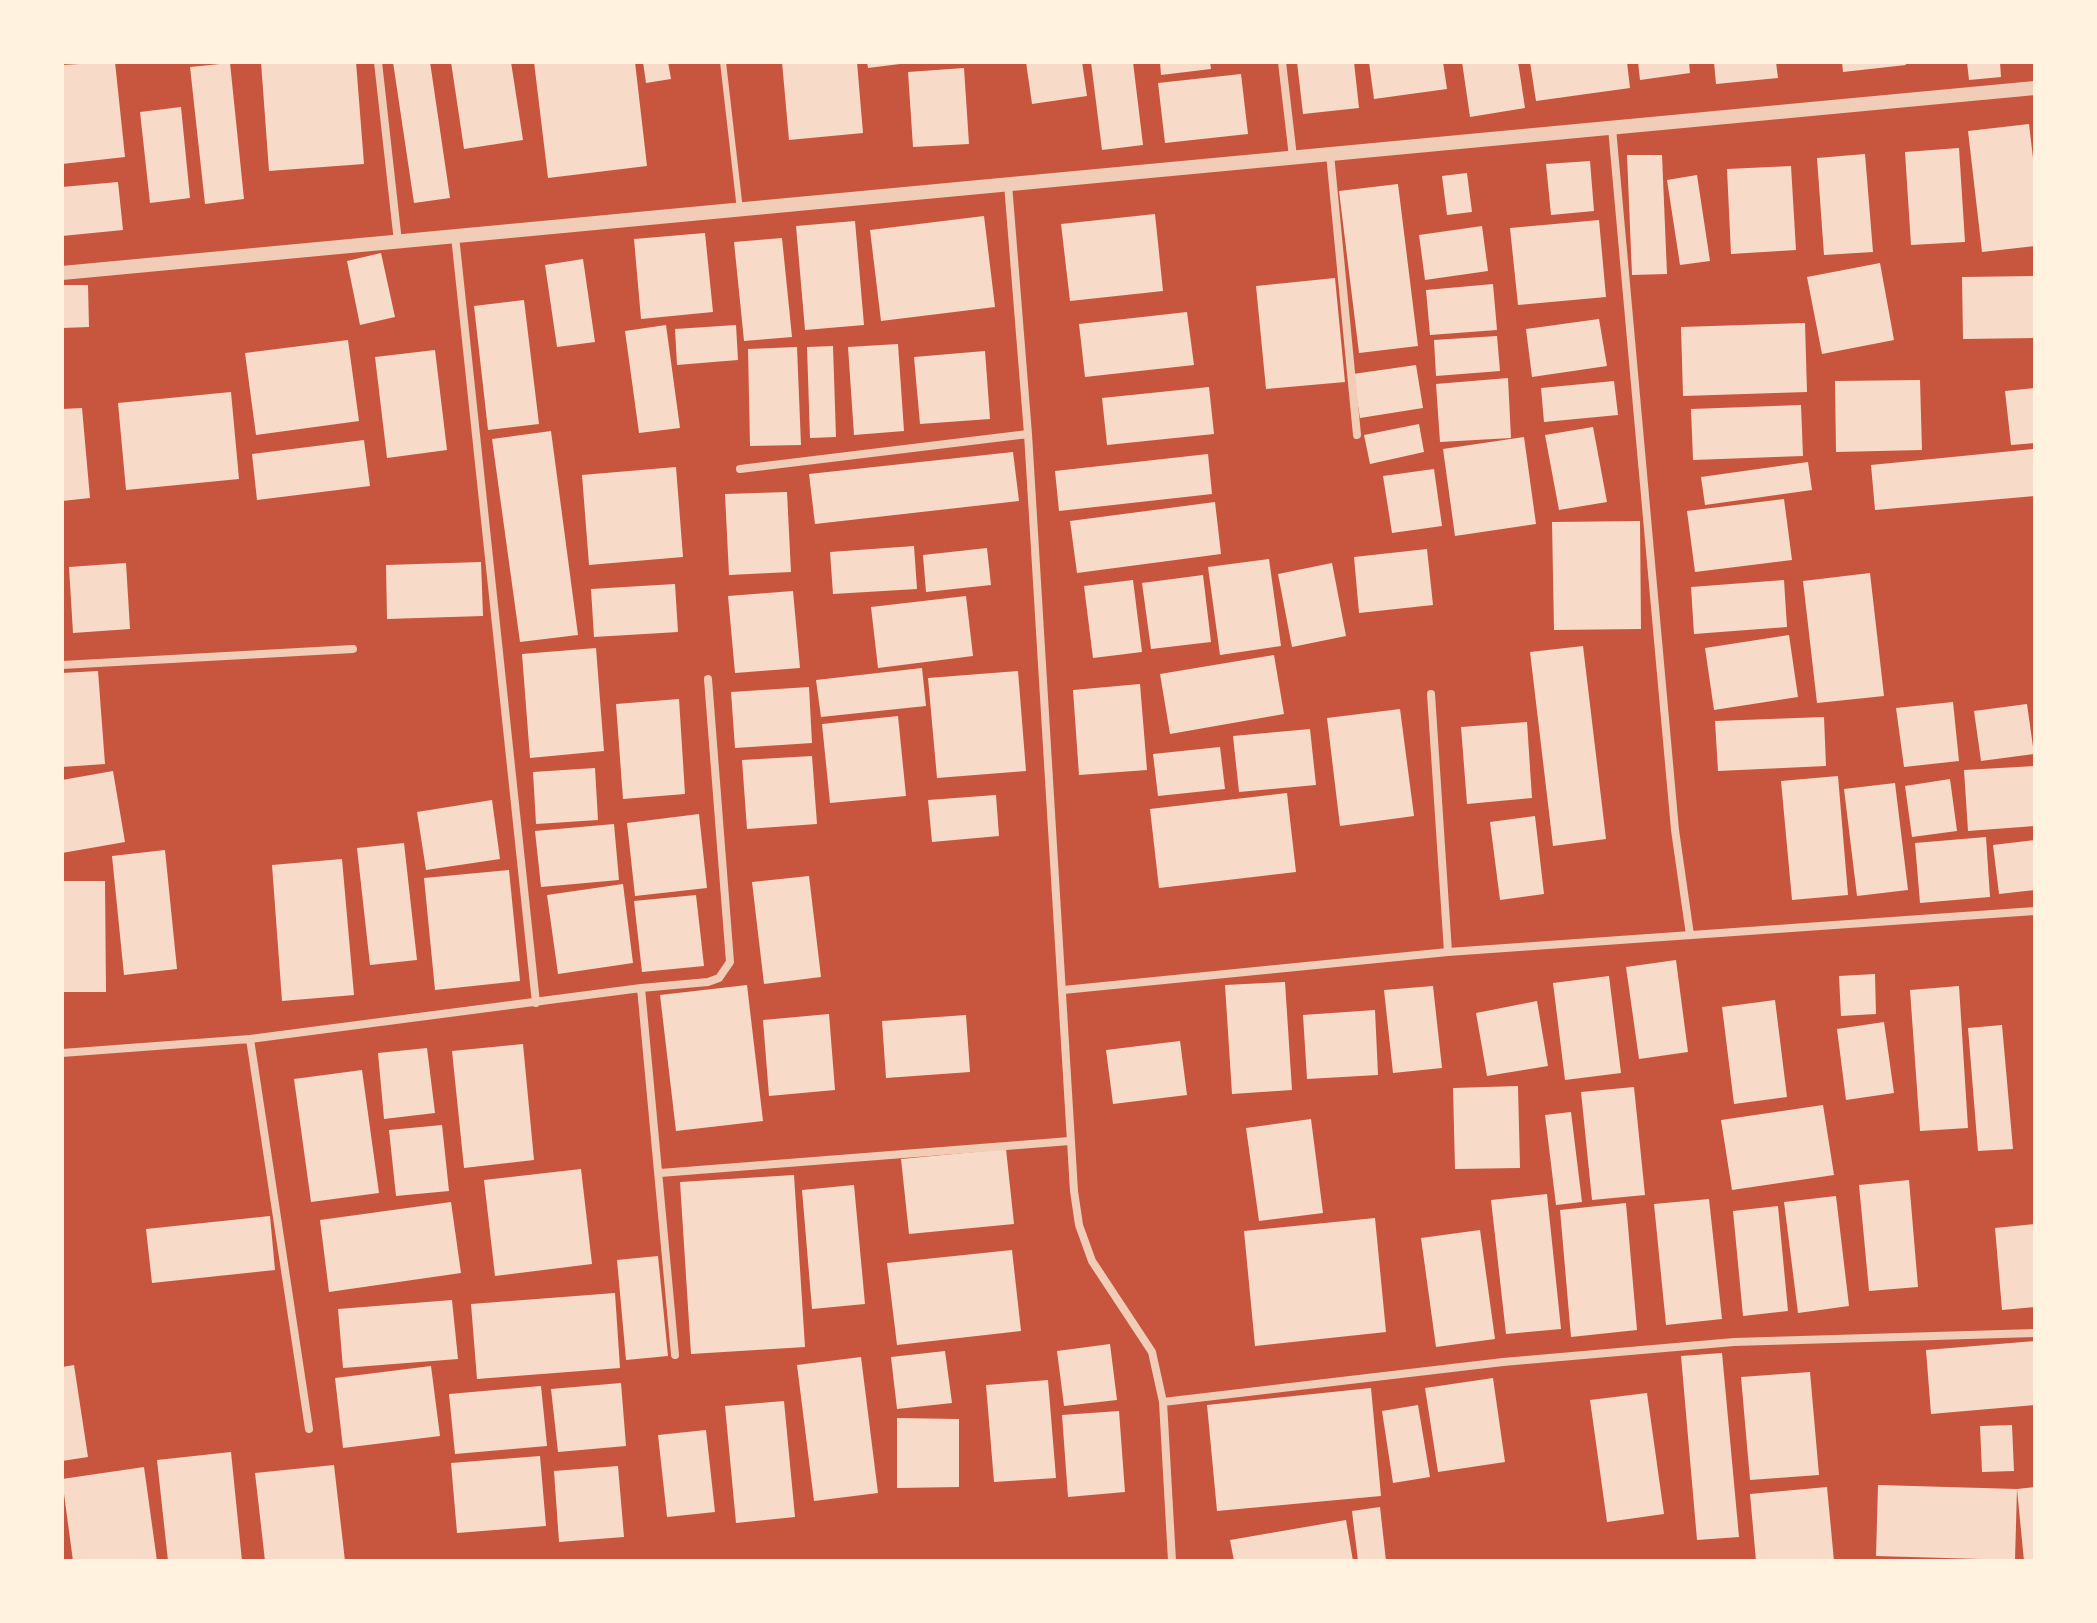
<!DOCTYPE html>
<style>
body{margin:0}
#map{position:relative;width:2097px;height:1623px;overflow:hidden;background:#c8553d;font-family:"Playfair Display",serif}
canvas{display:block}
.frame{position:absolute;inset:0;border:64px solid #fff3e0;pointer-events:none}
</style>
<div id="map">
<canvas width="2097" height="1623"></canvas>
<div class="frame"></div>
</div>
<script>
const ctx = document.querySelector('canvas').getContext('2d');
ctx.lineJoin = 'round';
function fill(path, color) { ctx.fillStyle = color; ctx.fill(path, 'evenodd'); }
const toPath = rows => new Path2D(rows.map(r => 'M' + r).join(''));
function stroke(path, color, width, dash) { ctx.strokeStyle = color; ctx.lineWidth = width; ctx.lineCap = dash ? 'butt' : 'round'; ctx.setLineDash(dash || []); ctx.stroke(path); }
const building = toPath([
 [115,62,125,157,62,164,62,65],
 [261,62,356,62,364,164,269,171],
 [393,62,430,62,450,198,414,203],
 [451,62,511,62,523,140,464,149],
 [534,62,635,62,647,166,548,178],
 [643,62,668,62,671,79,646,83],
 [782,62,857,62,863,133,789,140],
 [867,62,900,62,900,64,868,68],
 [1026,62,1082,62,1087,96,1032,104],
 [1091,62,1133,62,1143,145,1102,150],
 [1160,62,1210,62,1211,69,1161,75],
 [1297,62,1354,62,1359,108,1303,114],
 [1369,62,1443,62,1447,89,1374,99],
 [1462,62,1518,62,1525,108,1470,117],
 [1530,62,1627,62,1630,88,1536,101],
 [1638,62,1689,62,1690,73,1640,80],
 [1714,62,1776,62,1778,78,1716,84],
 [1842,62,1905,62,1906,65,1843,72],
 [1967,62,2000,62,2001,77,1969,80],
 [230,63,244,199,205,204,190,67],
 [964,68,969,144,913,147,908,72],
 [1241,74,1248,134,1165,143,1158,83],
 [181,107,190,198,150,203,140,112],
 [2029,124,2035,175,2035,246,1982,252,1968,131],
 [1959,148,1965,242,1911,245,1905,152],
 [1865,154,1873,252,1824,255,1817,158],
 [1627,155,1662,155,1667,274,1632,275],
 [1590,161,1594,211,1551,215,1546,164],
 [1791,166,1796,250,1731,254,1727,169],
 [1467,173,1472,212,1447,215,1442,176],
 [1697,175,1710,261,1680,265,1667,180],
 [118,182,123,230,62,236,62,187],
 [1398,184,1418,346,1359,353,1339,191],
 [1155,214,1163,291,1070,301,1061,224],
 [984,216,995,307,881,321,870,230],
 [1599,220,1606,297,1518,305,1510,228],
 [855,221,864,325,805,330,796,226],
 [1482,226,1488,271,1425,280,1419,235],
 [705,233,713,312,641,319,634,239],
 [782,238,792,337,744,341,734,242],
 [381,253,395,317,360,325,347,261],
 [583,259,595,342,557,347,545,265],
 [1880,263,1894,340,1822,354,1807,277],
 [2035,276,2035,338,1963,339,1962,277],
 [1335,278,1345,382,1266,389,1256,286],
 [1493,284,1497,330,1430,335,1426,290],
 [62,285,88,285,89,327,62,328],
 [524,300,539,424,488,430,474,306],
 [1187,312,1194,365,1085,377,1079,324],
 [1599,319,1607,366,1532,377,1526,329],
 [1805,323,1807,392,1683,396,1681,327],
 [666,325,680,428,639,433,625,331],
 [736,325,738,360,677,365,675,329],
 [1497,336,1500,371,1436,376,1434,340],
 [348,340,359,421,256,435,245,353],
 [898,344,904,431,854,435,848,347],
 [833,346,836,437,810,438,807,347],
 [797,347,801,445,750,446,748,349],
 [435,350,447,450,387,458,375,357],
 [985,351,990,419,920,424,914,357],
 [1416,365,1423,408,1360,418,1353,374],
 [1508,378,1511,438,1440,442,1436,384],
 [1920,380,1922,450,1836,452,1835,381],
 [1614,381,1618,415,1544,422,1541,388],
 [1209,387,1214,434,1107,445,1102,398],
 [2035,388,2035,443,2011,445,2005,391],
 [231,392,239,479,126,490,118,403],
 [1801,405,1803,456,1693,460,1691,409],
 [82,408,90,498,62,501,62,409],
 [1419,424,1424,452,1370,464,1364,435],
 [1593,427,1607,502,1559,510,1545,435],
 [551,431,578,635,520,642,492,439],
 [1524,437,1536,524,1455,536,1443,449],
 [364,440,370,486,257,500,252,454],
 [2033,449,2035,496,1875,510,1871,465],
 [1013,452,1019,501,815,524,809,474],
 [1208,454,1212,494,1059,511,1055,471],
 [1808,462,1812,490,1705,505,1701,477],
 [676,467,683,557,589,565,582,475],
 [1434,469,1442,526,1392,533,1383,476],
 [787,492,791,572,729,575,725,494],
 [1784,499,1792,560,1695,572,1687,511],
 [1215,502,1221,554,1077,573,1070,521],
 [1640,521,1641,629,1554,630,1552,522],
 [914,546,917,589,833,594,830,552],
 [987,548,991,585,926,592,923,555],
 [1427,549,1433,605,1359,613,1354,557],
 [1269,559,1281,646,1220,655,1208,567],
 [481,562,483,616,387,619,386,565],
 [126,563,130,629,73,633,69,567],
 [1332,563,1346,636,1292,647,1278,574],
 [1870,573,1884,696,1817,703,1803,581],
 [1203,575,1211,642,1151,649,1142,583],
 [1133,580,1142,652,1093,658,1084,586],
 [1784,580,1787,627,1694,634,1691,587],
 [675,584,678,632,594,637,591,589],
 [793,591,800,668,735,673,728,596],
 [966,596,973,656,878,668,871,607],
 [1789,635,1798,697,1714,710,1705,648],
 [1583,646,1606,839,1553,846,1530,652],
 [596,648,604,751,530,758,522,654],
 [1274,655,1284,714,1170,734,1160,674],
 [922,668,926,706,821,717,816,680],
 [98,671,105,764,62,767,62,673],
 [1018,671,1026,771,937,778,928,678],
 [1140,684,1147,770,1079,775,1073,690],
 [809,687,812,743,735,748,731,692],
 [679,699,685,794,623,799,616,704],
 [1953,702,1959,761,1904,767,1896,708],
 [2027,704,2034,754,1981,761,1974,711],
 [1400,709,1414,816,1340,826,1327,718],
 [898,716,906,796,830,803,822,724],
 [1824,717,1826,766,1718,771,1715,721],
 [1527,722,1532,798,1467,804,1461,727],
 [1310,729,1316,785,1239,792,1233,736],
 [1220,747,1225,789,1158,796,1153,754],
 [812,756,817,824,747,829,742,760],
 [2035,766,2035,826,1968,831,1964,770],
 [595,768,598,820,536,824,533,772],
 [113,771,125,842,62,853,62,780],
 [1838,776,1848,895,1792,900,1781,781],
 [1950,779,1957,831,1912,837,1905,786],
 [1895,783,1908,890,1857,896,1844,789],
 [1287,793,1296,872,1159,888,1150,809],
 [996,795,999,836,932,842,928,800],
 [492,800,500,859,426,870,417,812],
 [699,814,707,888,635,896,627,823],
 [1535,816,1544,894,1500,900,1490,822],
 [614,824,619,880,541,887,535,831],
 [1986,837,1990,897,1920,903,1915,843],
 [2035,840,2035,890,1999,894,1993,845],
 [404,843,417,960,370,965,357,848],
 [165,850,177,969,124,975,112,856],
 [342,859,354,995,282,1001,272,865],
 [509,870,520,981,435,990,424,878],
 [809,876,821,977,764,984,752,882],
 [62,881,105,881,106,992,62,992],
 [623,884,633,963,558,974,547,895],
 [696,895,704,966,642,972,634,901],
 [1676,960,1688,1052,1639,1059,1626,967],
 [1875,974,1876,1014,1841,1016,1839,976],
 [1609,976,1621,1073,1565,1080,1553,983],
 [1285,982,1292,1090,1232,1094,1225,985],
 [747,985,763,1121,676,1131,660,995],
 [1433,986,1442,1068,1393,1073,1384,990],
 [1959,986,1968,1128,1920,1131,1910,990],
 [1775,1000,1787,1097,1734,1104,1722,1007],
 [1537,1001,1548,1066,1487,1076,1476,1013],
 [1375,1010,1378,1075,1307,1079,1303,1015],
 [829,1014,835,1090,769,1096,763,1020],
 [966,1015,970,1072,886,1078,882,1021],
 [1884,1022,1894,1093,1846,1100,1837,1029],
 [2002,1025,2013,1149,1978,1151,1968,1028],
 [1180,1041,1187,1095,1113,1104,1106,1050],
 [523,1044,534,1160,464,1168,452,1051],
 [427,1048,435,1113,384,1119,378,1053],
 [362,1070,379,1193,311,1202,294,1079],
 [1518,1086,1520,1168,1455,1169,1453,1088],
 [1634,1087,1645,1195,1592,1200,1581,1092],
 [1823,1105,1834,1175,1732,1190,1721,1120],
 [1571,1112,1582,1202,1556,1205,1545,1115],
 [1311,1119,1323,1213,1259,1221,1246,1128],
 [442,1125,449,1191,396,1196,389,1130],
 [1006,1149,1014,1224,909,1234,901,1159],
 [581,1169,592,1264,495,1276,484,1180],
 [794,1175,805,1347,691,1354,680,1182],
 [1909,1180,1918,1287,1869,1291,1859,1185],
 [854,1185,865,1304,812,1309,802,1190],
 [1547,1194,1561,1329,1506,1334,1491,1200],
 [1836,1196,1849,1306,1798,1313,1784,1202],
 [1709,1199,1722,1319,1666,1325,1654,1204],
 [451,1202,461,1273,329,1292,320,1220],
 [1626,1203,1637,1330,1571,1337,1560,1210],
 [1778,1206,1788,1311,1743,1316,1733,1211],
 [270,1216,275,1270,152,1283,146,1229],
 [1375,1218,1386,1332,1255,1346,1244,1231],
 [2035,1224,2035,1307,2002,1310,1995,1228],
 [1480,1230,1495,1339,1436,1347,1421,1238],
 [1012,1250,1021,1331,897,1345,887,1263],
 [658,1256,668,1356,626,1360,617,1260],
 [615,1293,620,1368,477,1379,471,1304],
 [452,1300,458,1359,343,1368,338,1309],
 [2035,1341,2035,1405,1931,1414,1926,1350],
 [1110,1344,1117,1400,1064,1406,1057,1351],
 [945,1351,952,1403,897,1409,891,1357],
 [1722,1353,1739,1537,1697,1540,1681,1356],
 [861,1357,878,1493,814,1501,797,1365],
 [74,1365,88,1457,62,1461,62,1367],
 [431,1366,440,1436,343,1448,335,1378],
 [1810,1372,1819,1475,1750,1480,1741,1377],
 [1493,1378,1505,1462,1438,1472,1425,1388],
 [1048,1380,1056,1478,994,1482,986,1385],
 [621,1383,626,1446,558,1452,551,1389],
 [541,1386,547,1446,455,1454,449,1394],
 [1371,1388,1381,1496,1217,1511,1207,1405],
 [1647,1393,1664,1514,1607,1522,1590,1400],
 [784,1401,795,1517,736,1523,725,1406],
 [1418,1405,1430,1477,1393,1483,1382,1411],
 [1119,1411,1125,1492,1068,1497,1062,1415],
 [897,1418,959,1419,959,1487,897,1488],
 [2012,1425,2014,1471,1982,1472,1980,1426],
 [706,1430,715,1512,667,1517,658,1435],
 [231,1452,242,1561,168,1561,157,1460],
 [540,1456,546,1526,457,1533,451,1463],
 [334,1465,345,1561,265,1561,255,1473],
 [618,1466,624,1537,559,1542,554,1471],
 [144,1467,157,1561,73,1561,62,1479],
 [1878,1485,2017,1489,2015,1560,1876,1556],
 [1827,1487,1834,1561,1756,1561,1750,1494],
 [2035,1487,2035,1560,2024,1561,2017,1489],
 [1380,1507,1386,1561,1358,1561,1352,1511],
 [1346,1520,1353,1561,1234,1561,1230,1540]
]);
const service = toPath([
 [723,62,740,210]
]);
const minor = toPath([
 [378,62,398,242],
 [1282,62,1293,157],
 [1612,128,1675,830,1690,935],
 [1330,154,1357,435],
 [1008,184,1028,434,1074,1191,1079,1225,1092,1261,1152,1352,1163,1402,1172,1561],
 [455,236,536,1003],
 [740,469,1028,434],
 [62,665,353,649],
 [1431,694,1448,952],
 [641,988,675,1355],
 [1063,990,1448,952,2035,911],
 [250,1039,309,1429],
 [62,1053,250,1039,641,988,708,982,719,978,730,962,708,679],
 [660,1173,1070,1141],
 [1163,1402,1503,1362,1734,1342,2035,1333]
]);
const tertiary = toPath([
 [62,273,2035,88]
]);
fill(building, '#f7dbc8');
stroke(service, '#f1ccb7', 6);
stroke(minor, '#f1ccb7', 8);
stroke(tertiary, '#f1ccb7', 14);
</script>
